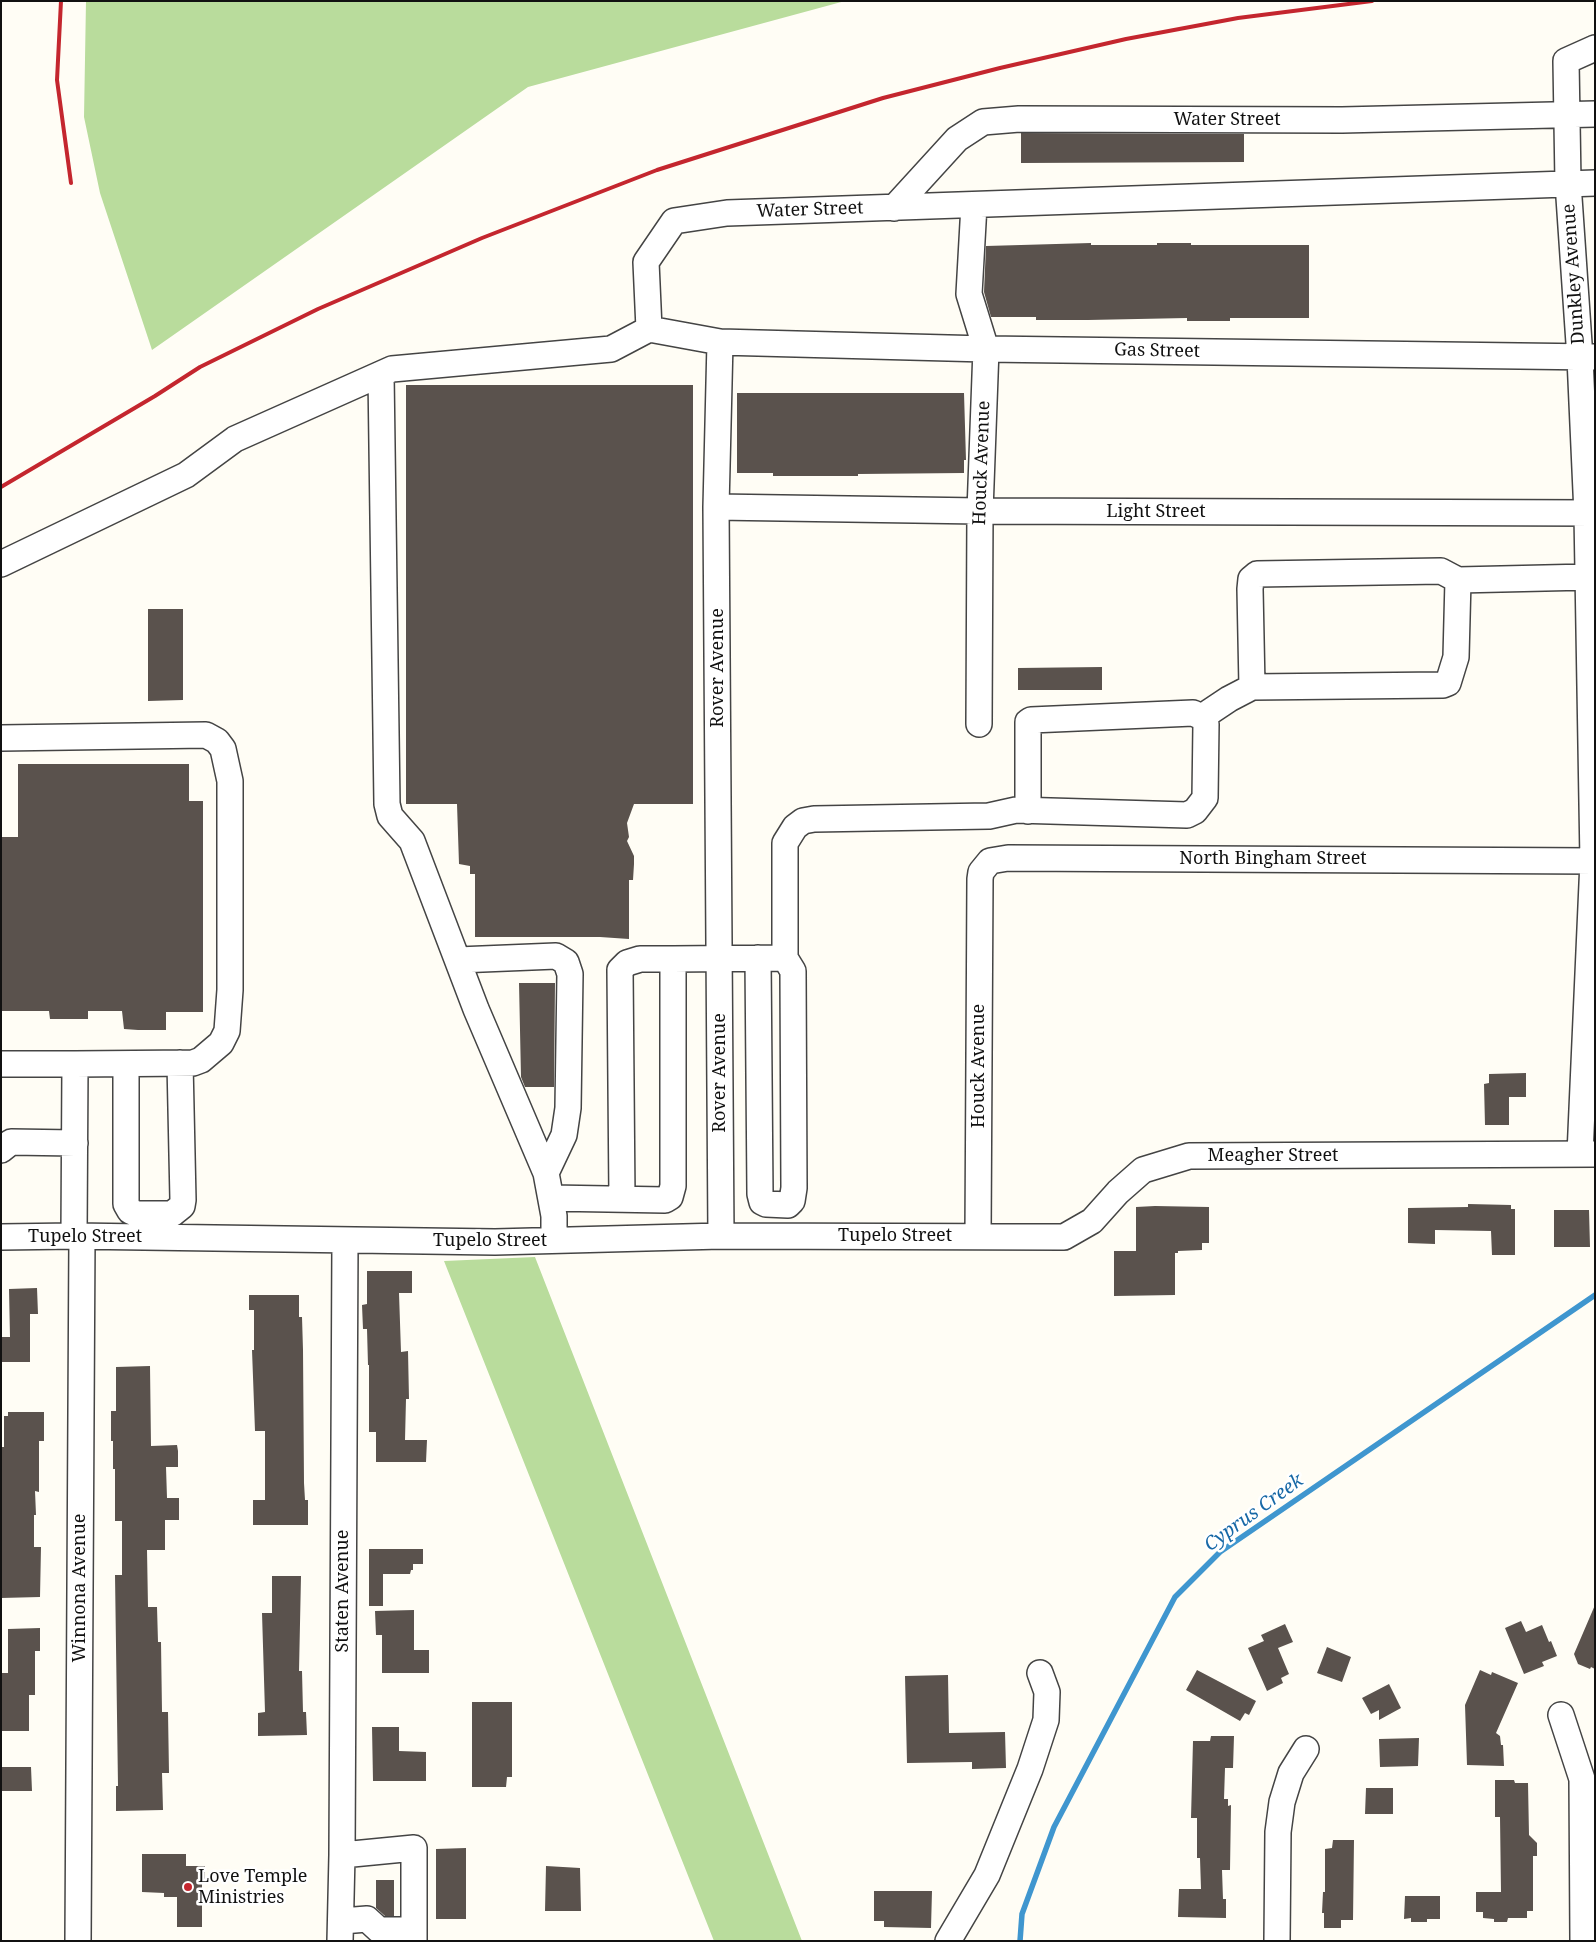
<!DOCTYPE html>
<style>
body{margin:0}
#map{position:relative;width:1596px;height:1942px;overflow:hidden;background:#fffdf5;font-family:"Noto Serif",serif}
canvas{display:block}
.frame{position:absolute;inset:0;border:2px solid #111;pointer-events:none}
</style>
<div id="map">
<canvas width="1596" height="1942"></canvas>
<div class="frame"></div>
</div>
<script>
const ctx = document.querySelector('canvas').getContext('2d');
ctx.lineJoin = 'round';
function fill(path, color) { ctx.fillStyle = color; ctx.fill(path, 'evenodd'); }
const toPath = rows => new Path2D(rows.map(r => 'M' + r).join(''));
function stroke(path, color, width, dash) { ctx.strokeStyle = color; ctx.lineWidth = width; ctx.lineCap = dash ? 'butt' : 'round'; ctx.setLineDash(dash || []); ctx.stroke(path); }
function write(font, color, halo, rows, align = 'center') {
  ctx.font = font + ' "Noto Serif",serif'; ctx.lineWidth = 5; ctx.setLineDash([]); ctx.textBaseline = 'middle'; ctx.strokeStyle = halo; ctx.fillStyle = color; for (const [text, x, y, turn = 0] of rows) {
    ctx.save(); ctx.translate(x, y); ctx.rotate((+turn || 0) * Math.PI / 180); ctx.textAlign = isNaN(turn) ? turn : align; if (halo) ctx.strokeText(text, 0, 0); ctx.fillText(text, 0, 0); ctx.restore();
  }
}
const forest = toPath([
 [86,1,845,1,528,87,152,350,100,193,84,117],
 [535,1257,802,1941,714,1941,444,1261]
]);
const stream = toPath([
 [1020,1941,1022,1914,1054,1827,1175,1597,1220,1552,1595,1295]
]);
const building = toPath([
 [1021,133,1244,134,1244,162,1021,163],
 [1091,243,1091,245,1157,245,1157,243,1191,243,1191,245,1309,245,1309,318,1230,318,1230,321,1187,321,1187,318,1088,320,1036,320,1036,317,991,317,984,292,986,246],
 [406,385,693,385,693,804,634,804,627,823,629,837,627,841,634,856,634,864,633,880,629,880,629,939,600,937,475,937,475,874,470,874,470,866,459,864,457,804,406,804],
 [737,393,964,393,966,460,964,460,964,473,858,474,858,476,773,476,773,473,737,473],
 [148,609,183,609,183,700,148,701],
 [1102,667,1102,690,1018,690,1018,668],
 [18,764,189,764,189,801,203,801,203,1012,166,1012,166,1030,138,1030,124,1029,122,1011,88,1011,88,1019,50,1019,49,1011,1,1011,1,837,18,837],
 [519,983,555,983,554,1087,525,1087,521,1077],
 [1526,1073,1526,1097,1509,1097,1509,1125,1485,1125,1484,1084,1489,1083,1489,1074],
 [1468,1204,1511,1205,1511,1209,1515,1209,1515,1255,1492,1255,1491,1231,1435,1230,1435,1244,1408,1243,1408,1208,1468,1207],
 [1155,1206,1209,1207,1209,1243,1202,1243,1202,1250,1178,1251,1178,1253,1175,1253,1175,1295,1114,1296,1114,1251,1136,1251,1136,1207],
 [1554,1210,1589,1210,1590,1247,1554,1247],
 [367,1271,412,1271,412,1293,399,1293,401,1352,408,1351,409,1399,406,1399,405,1440,427,1440,426,1462,376,1462,376,1432,369,1432,369,1365,368,1365,367,1329,363,1329,362,1305,367,1304],
 [37,1288,38,1314,30,1314,30,1362,1,1362,1,1337,10,1337,9,1289],
 [249,1295,299,1295,299,1317,302,1317,303,1350,304,1483,305,1500,308,1500,308,1525,253,1525,253,1500,265,1500,265,1431,255,1431,252,1350,254,1350,254,1310,249,1310],
 [150,1366,151,1446,177,1445,178,1451,178,1467,166,1467,167,1498,179,1498,179,1520,165,1520,165,1550,147,1550,148,1607,157,1607,158,1642,161,1642,162,1712,168,1712,169,1773,162,1773,163,1810,116,1811,116,1786,118,1786,115,1575,122,1575,122,1521,115,1521,115,1469,113,1469,113,1441,111,1441,111,1411,116,1411,116,1367],
 [8,1412,44,1412,44,1441,39,1441,39,1492,35,1491,36,1515,34,1515,34,1547,41,1547,40,1597,1,1598,1,1447,4,1447,4,1416,8,1416],
 [369,1549,423,1549,423,1564,413,1564,413,1570,411,1570,410,1574,383,1574,383,1606,369,1606],
 [272,1576,301,1576,299,1671,302,1671,303,1712,306,1712,307,1735,258,1736,258,1713,265,1712,262,1613,272,1613],
 [1595,1605,1595,1669,1591,1667,1590,1669,1578,1664,1574,1654],
 [414,1610,414,1650,429,1650,429,1673,382,1673,382,1635,376,1635,375,1611],
 [1521,1621,1526,1632,1542,1625,1549,1642,1551,1641,1557,1656,1542,1662,1544,1666,1524,1674,1505,1628],
 [1285,1624,1293,1642,1278,1648,1289,1674,1281,1678,1283,1683,1267,1691,1248,1648,1264,1641,1261,1635],
 [40,1628,40,1651,35,1651,35,1695,29,1695,29,1731,1,1731,1,1673,8,1673,8,1629],
 [1327,1647,1351,1657,1342,1682,1317,1673],
 [1197,1670,1256,1701,1249,1715,1245,1713,1240,1721,1186,1690],
 [1480,1670,1491,1675,1492,1672,1518,1683,1496,1733,1500,1736,1501,1745,1503,1745,1504,1766,1467,1765,1465,1705],
 [948,1675,949,1733,1005,1732,1006,1768,972,1769,972,1762,907,1763,905,1676],
 [1389,1684,1401,1708,1379,1720,1379,1710,1371,1714,1362,1698],
 [472,1702,512,1702,512,1777,507,1777,506,1787,472,1787],
 [372,1727,399,1727,399,1751,426,1752,426,1781,373,1781],
 [1211,1736,1234,1736,1233,1768,1225,1768,1224,1799,1228,1799,1228,1806,1231,1805,1230,1870,1222,1870,1223,1899,1226,1899,1226,1918,1178,1917,1179,1889,1201,1889,1200,1858,1197,1858,1197,1818,1191,1818,1193,1741,1210,1741],
 [1419,1738,1418,1766,1380,1767,1379,1739],
 [1,1767,31,1767,32,1791,1,1791],
 [1495,1780,1514,1780,1515,1783,1528,1783,1529,1835,1537,1843,1537,1856,1533,1856,1533,1911,1527,1911,1527,1918,1508,1918,1507,1922,1494,1922,1494,1919,1483,1918,1483,1912,1476,1912,1476,1892,1501,1892,1500,1817,1495,1817],
 [1366,1788,1393,1788,1393,1814,1365,1814],
 [1333,1840,1354,1840,1353,1920,1341,1920,1341,1928,1324,1928,1324,1913,1322,1913,1323,1892,1325,1892,1325,1849,1332,1848],
 [466,1848,466,1919,436,1919,436,1849],
 [142,1854,186,1854,186,1866,205,1866,205,1882,202,1882,202,1927,177,1927,177,1897,164,1897,164,1893,142,1892],
 [546,1866,580,1868,581,1911,545,1911],
 [376,1880,394,1880,394,1916,385,1916,376,1908],
 [874,1891,932,1891,931,1928,884,1927,884,1921,874,1921],
 [1405,1896,1440,1896,1440,1919,1427,1919,1427,1922,1411,1922,1411,1918,1404,1919]
]);
const minor = toPath([
 [974,205,969,294,986,349,980,511,979,724],
 [894,208,957,139,983,122,1019,119,1342,120,1595,114],
 [720,342,986,349,1595,357],
 [381,374,387,804,390,816,412,841,476,1009,546,1173,554,1216,554,1240],
 [716,507,980,511,1595,513],
 [1,564,186,475,235,439,392,369,611,349,649,329],
 [1252,687,1250,589,1251,579,1257,574,1441,571,1458,580,1588,577],
 [1202,717,1229,699,1252,687,1443,685,1448,683,1456,657,1458,580],
 [1,738,206,735,217,741,223,749,230,781,230,990,227,1031,221,1043,201,1060,193,1063,75,1064],
 [758,958,760,1194,762,1202,766,1204,788,1205,792,1201,794,1188,793,971,785,958],
 [458,960,556,956,566,962,570,974,568,1108,564,1135,546,1173],
 [1,1064,75,1064,74,1236],
 [126,1064,126,1204,130,1211,137,1214,172,1214,182,1206,183,1200,180,1063],
 [1,1150,11,1142,75,1143],
 [1580,1154,1593,861,1587,514,1580,358,1568,183,1566,61,1595,48],
 [551,1198,665,1200,670,1197,673,1186,673,959,785,958,785,843,795,827,803,821,814,819,989,816,1016,810,1187,815,1195,811,1205,798,1206,724,1202,717,1193,713,1031,720,1028,722,1028,811],
 [622,1199,620,970,627,963,640,959,673,959],
 [721,1236,716,507,720,342,649,329,646,262,674,221,727,213,1595,183],
 [978,1236,980,879,981,872,990,861,1008,858,1595,861],
 [1,1237,74,1236,495,1242,721,1236,1064,1237,1092,1221,1118,1192,1143,1170,1189,1156,1595,1154],
 [1561,1715,1582,1779,1583,1941],
 [342,1855,414,1848,414,1941],
 [342,1921,367,1919,379,1930,414,1930],
 [78,1941,82,1236],
 [340,1941,342,1855,345,1241],
 [948,1941,987,1875,1030,1769,1046,1720,1047,1692,1040,1673],
 [1277,1941,1278,1832,1282,1802,1291,1773,1306,1749]
]);
const rail = toPath([
 [61,1,57,80,71,183],
 [1,487,155,396,200,367,318,309,482,238,657,170,883,98,1000,68,1126,39,1238,18,1372,1]
]);
const markers = [
 [188,1887,5,"#c4262e"]
];
const streetNames = [
 ["Water Street",1227,120],
 ["Water Street",810,210,-2],
 ["Dunkley Avenue",1574,274,-94],
 ["Gas Street",1157,351,1],
 ["Houck Avenue",982,463,-88],
 ["Light Street",1156,512],
 ["Rover Avenue",718,668,-90],
 ["North Bingham Street",1273,859],
 ["Houck Avenue",979,1066,-90],
 ["Rover Avenue",720,1073,-90],
 ["Meagher Street",1273,1156],
 ["Tupelo Street",895,1236],
 ["Tupelo Street",85,1237],
 ["Tupelo Street",490,1241],
 ["Winnona Avenue",80,1588,-90],
 ["Staten Avenue",343,1591,-90]
];
const poiNames = [
 ["Love Temple",198,1877],
 ["Ministries",198,1898]
];
const waterNames = [
 ["Cyprus Creek",1254,1513,-36]
];
fill(forest, '#b9dc9c');
stroke(stream, '#3f96cf', 5.5);
fill(building, '#5a524d');
stroke(minor, '#444', 28);
stroke(minor, '#fff', 25);
stroke(rail, '#c4262e', 4);
for (const [x, y, r, color] of markers) { const dot = new Path2D(); dot.arc(x, y, r, 0, 2 * Math.PI); ctx.fillStyle = color; ctx.fill(dot); stroke(dot, '#fff', 2); }
write('18px', '#111', '#fff', streetNames);
write('18px', '#111', '#fff', poiNames, 'left');
write('italic 19px', '#1768a6', '#fff', waterNames);
</script>
